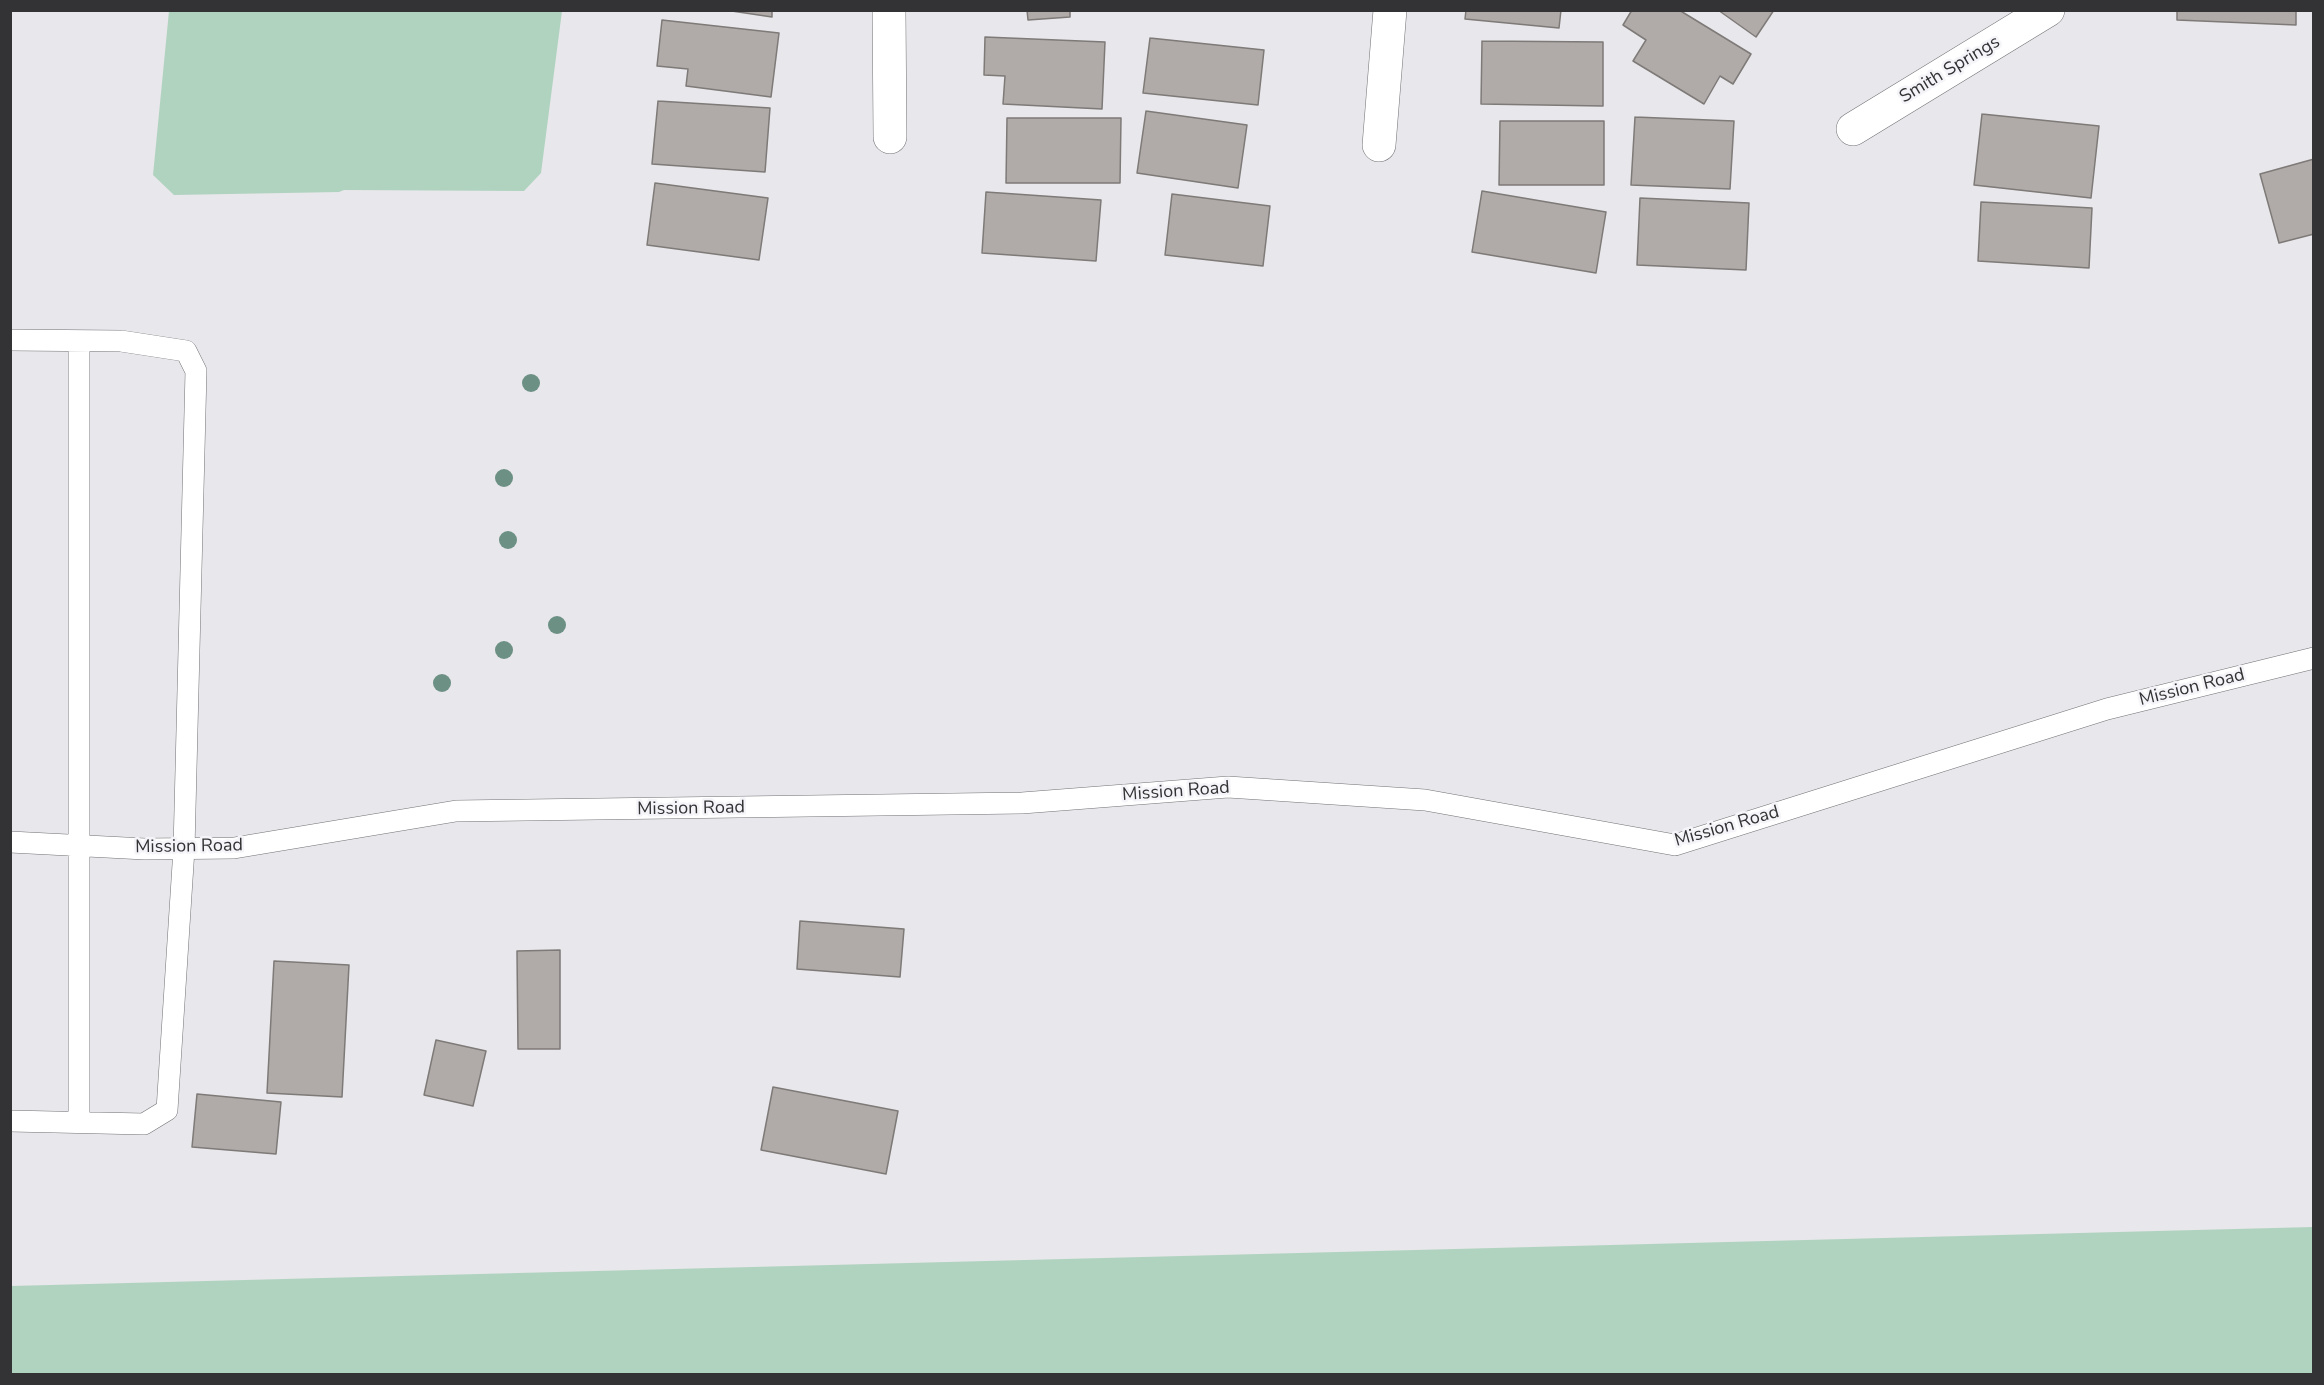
<!DOCTYPE html>
<style>
body{margin:0}
#map{position:relative;width:2324px;height:1385px;overflow:hidden;background:#e8e7eb;font-family:"Nunito Sans",sans-serif}
canvas{display:block}
.frame{position:absolute;inset:0;border:12px solid #333335;pointer-events:none}
</style>
<div id="map">
<canvas width="2324" height="1385"></canvas>
<div class="frame"></div>
</div>
<script>
const ctx = document.querySelector('canvas').getContext('2d');
ctx.lineJoin = 'round';
function fill(path, color) { ctx.fillStyle = color; ctx.fill(path, 'evenodd'); }
const toPath = rows => new Path2D(rows.map(r => 'M' + r).join(''));
function stroke(path, color, width, dash) { ctx.strokeStyle = color; ctx.lineWidth = width; ctx.lineCap = dash ? 'butt' : 'round'; ctx.setLineDash(dash || []); ctx.stroke(path); }
function write(font, color, halo, rows, align = 'center') {
  ctx.font = font + ' "Nunito Sans",sans-serif'; ctx.lineWidth = 5; ctx.setLineDash([]); ctx.textBaseline = 'middle'; ctx.strokeStyle = halo; ctx.fillStyle = color; for (const [text, x, y, turn = 0] of rows) {
    ctx.save(); ctx.translate(x, y); ctx.rotate((+turn || 0) * Math.PI / 180); ctx.textAlign = isNaN(turn) ? turn : align; if (halo) ctx.strokeText(text, 0, 0); ctx.fillText(text, 0, 0); ctx.restore();
  }
}
const green = toPath([
 [169,11,562,11,541,173,524,191,344,190,339,192,174,195,153,175],
 [2313,1227,2313,1374,11,1374,11,1286]
]);
const building = toPath([
 [725,10,772,10,772,17,725,10],
 [1027,10,1070,10,1070,17,1028,20,1027,10],
 [1466,10,1561,10,1559,28,1465,19,1466,10],
 [1632,10,1679,10,1751,54,1733,84,1720,76,1704,104,1633,61,1646,40,1623,25,1632,10],
 [1718,10,1774,10,1756,37,1718,10],
 [2177,10,2296,10,2296,25,2177,20,2177,10],
 [662,20,779,33,771,97,686,86,688,69,657,66,662,20],
 [985,37,1105,42,1102,109,1003,104,1005,76,984,75,985,37],
 [1150,38,1264,50,1258,105,1143,93,1150,38],
 [1482,41,1603,42,1603,106,1481,104,1482,41],
 [658,101,770,108,765,172,652,164,658,101],
 [1146,111,1247,125,1238,188,1137,173,1146,111],
 [1982,114,2099,126,2091,198,1974,185,1982,114],
 [1635,117,1734,121,1730,189,1631,185,1635,117],
 [1007,118,1121,118,1120,183,1006,183,1007,118],
 [1500,121,1604,121,1604,185,1499,185,1500,121],
 [2314,159,2314,234,2279,243,2260,174,2314,159],
 [655,183,768,198,759,260,647,245,655,183],
 [1482,191,1606,212,1596,273,1472,252,1482,191],
 [986,192,1101,200,1096,261,982,253,986,192],
 [1172,194,1270,206,1263,266,1165,255,1172,194],
 [1640,198,1749,203,1746,270,1637,265,1640,198],
 [1981,202,2092,208,2089,268,1978,261,1981,202],
 [800,921,904,929,900,977,797,969,800,921],
 [560,950,560,1049,518,1049,517,951,560,950],
 [274,961,349,965,342,1097,267,1093,274,961],
 [436,1040,486,1051,473,1106,424,1095,436,1040],
 [773,1087,898,1111,886,1174,761,1150,773,1087],
 [197,1094,281,1102,276,1154,192,1147,197,1094]
]);
const lane = toPath([
 [10,340,121,341,186,351,196,371,184,849,167,1110,144,1124,10,1121],
 [79,341,79,1122],
 [10,842,145,849,234,848,456,811,1022,803,1228,787,1425,800,1675,845,2107,709,2314,658]
]);
const street = toPath([
 [889,10,890,137],
 [1853,129,2048,10],
 [1379,145,1390,10]
]);
const trees = [
 [531,383],
 [504,478],
 [508,540],
 [557,625],
 [504,650],
 [442,683]
];
const streetNames = [
 ["Smith Springs",1950,70,-31],
 ["Mission Road",2192,688,-14],
 ["Mission Road",1176,792,-4],
 ["Mission Road",691,809,-1],
 ["Mission Road",1727,827,-16],
 ["Mission Road",189,847,-1]
];
fill(green, '#b0d3bf');
fill(building, '#b0aba9');
stroke(building, '#7e7a78', 1.5);
stroke(lane, '#727175', 22);
stroke(street, '#727175', 34);
stroke(lane, '#fff', 21);
stroke(street, '#fff', 33);
ctx.fillStyle = '#6c9083';
for (const [x, y] of trees) { ctx.beginPath(); ctx.arc(x, y, 9, 0, 2 * Math.PI); ctx.fill(); }
write('18px', '#333335', '#f5f4f8', streetNames);
</script>
